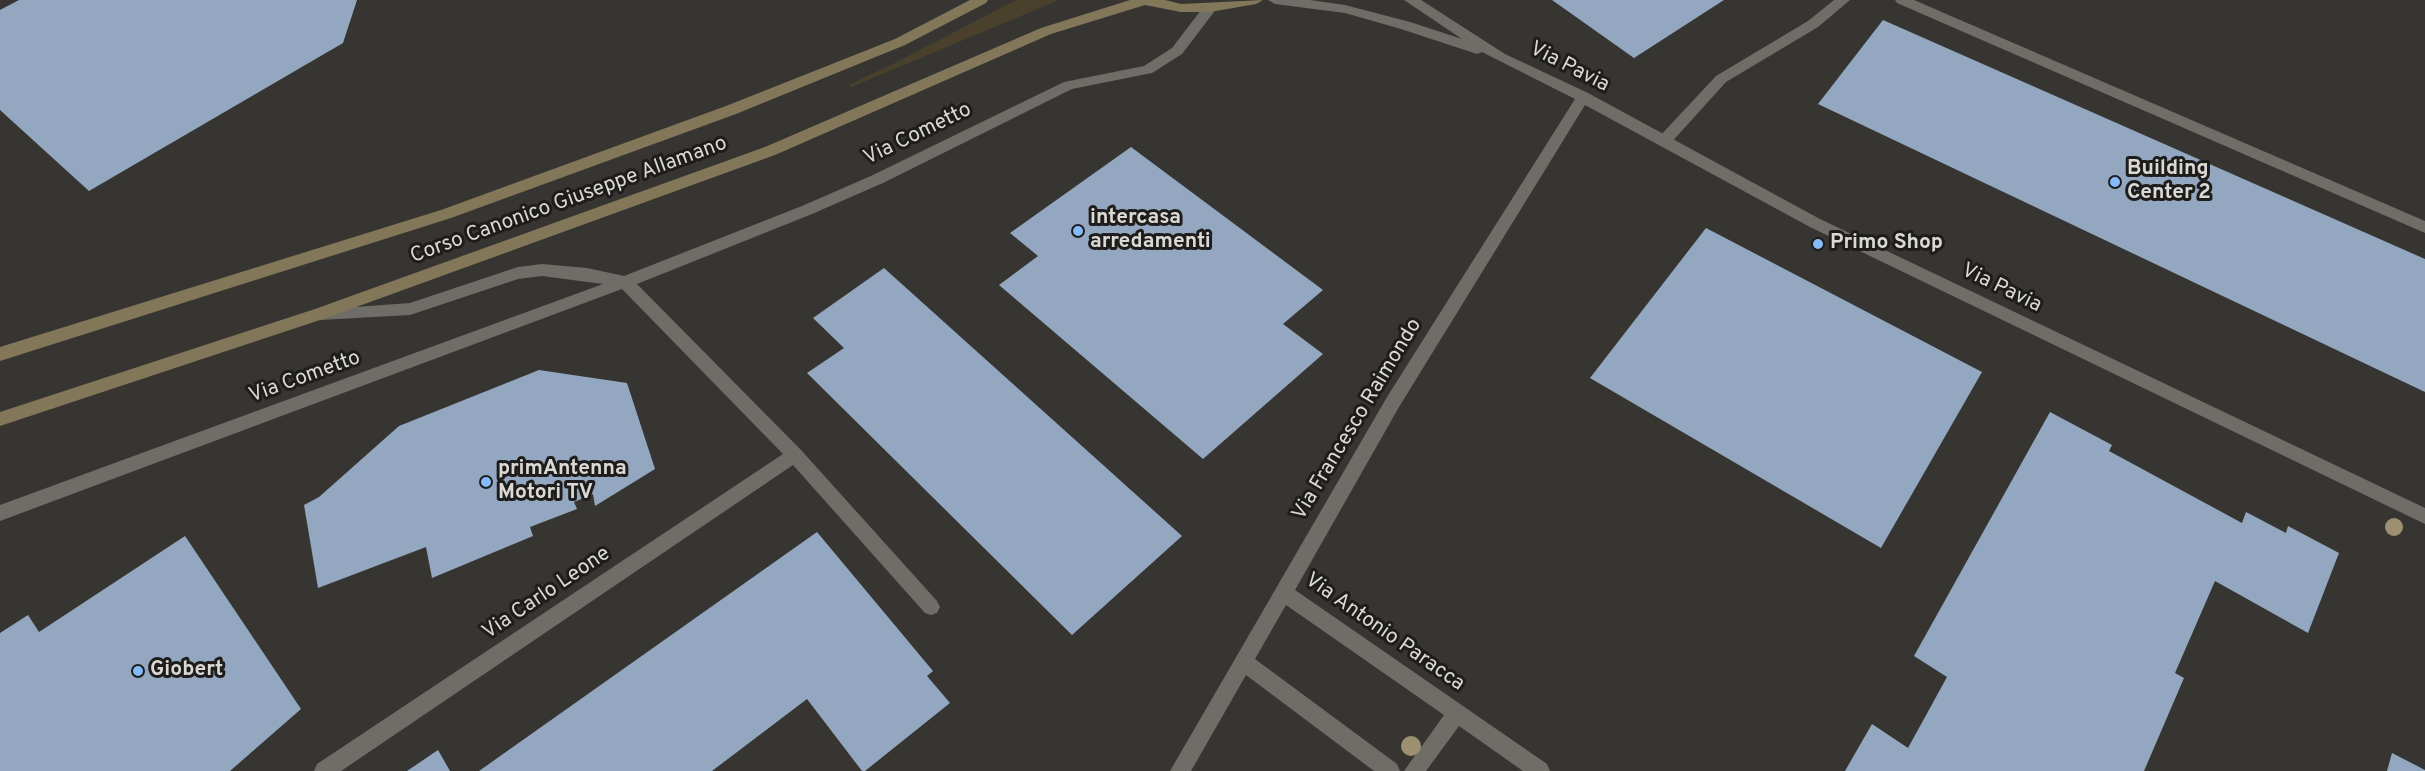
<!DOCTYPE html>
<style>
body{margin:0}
canvas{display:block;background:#373531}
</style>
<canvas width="2425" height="771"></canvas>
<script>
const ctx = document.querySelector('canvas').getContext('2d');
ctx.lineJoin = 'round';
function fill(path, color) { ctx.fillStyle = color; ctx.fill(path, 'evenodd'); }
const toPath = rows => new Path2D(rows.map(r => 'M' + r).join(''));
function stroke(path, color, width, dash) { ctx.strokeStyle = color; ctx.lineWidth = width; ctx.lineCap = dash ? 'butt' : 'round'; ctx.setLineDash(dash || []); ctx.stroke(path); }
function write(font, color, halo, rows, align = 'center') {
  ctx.font = font + ' Overpass,sans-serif'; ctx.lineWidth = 6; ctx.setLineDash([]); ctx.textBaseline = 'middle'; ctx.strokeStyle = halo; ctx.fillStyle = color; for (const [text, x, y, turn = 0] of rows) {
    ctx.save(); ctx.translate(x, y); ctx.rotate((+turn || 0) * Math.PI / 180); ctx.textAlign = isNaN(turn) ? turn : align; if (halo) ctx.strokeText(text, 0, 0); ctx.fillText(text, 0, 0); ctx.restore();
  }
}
const green = toPath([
 [1016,0,1059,0,851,87,849,85,895,63]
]);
const building = toPath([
 [19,0,357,0,343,43,89,191,0,110,0,10],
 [1552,0,1724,0,1634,58],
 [1883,20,2425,259,2425,392,1818,104],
 [1131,147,1323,290,1283,324,1323,354,1203,459,999,285,1038,256,1010,233],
 [1706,228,1982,372,1881,548,1590,378],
 [884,268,1182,536,1072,635,807,373,844,348,813,318],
 [539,370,627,383,655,469,595,506,593,494,574,502,577,509,530,527,533,536,432,578,426,547,318,588,304,505,319,497,399,426],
 [2050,412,2112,445,2109,451,2242,523,2246,512,2286,533,2288,526,2339,553,2308,633,2215,581,2175,673,2184,678,2144,771,1845,771,1872,724,1908,748,1947,677,1914,656],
 [817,532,933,671,927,676,950,703,865,771,862,771,807,699,712,771,479,771],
 [185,536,301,709,230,771,0,771,0,633,28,615,39,632],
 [438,750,450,771,407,771],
 [2392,753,2425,770,2425,771,2387,771]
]);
const service = toPath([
 [1834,0,1850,0,1818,27,1726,82,1669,145,1659,145,1657,141,1659,137,1716,76,1808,21,1834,0],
 [1895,0,1914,0,2425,221,2425,233,1897,3,1895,0]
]);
const minor = toPath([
 [1268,0,1310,0,1345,5,1410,22,1462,39,1404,0,1421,0,1505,54,1588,93,1820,219,2425,508,2425,524,1810,227,1585,105,1399,407,1295,590,1547,764,1550,771,1523,771,1459,726,1426,771,1404,771,1444,715,1286,605,1255,659,1397,764,1400,771,1374,771,1246,675,1191,771,1170,771,1387,397,1575,99,1482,52,1477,54,1401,29,1345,13,1275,4,1268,0],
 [1210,4,1217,8,1182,54,1152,73,1072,89,883,183,812,214,637,284,801,450,937,601,940,607,937,613,931,615,925,613,793,465,341,771,314,771,317,764,783,454,622,289,0,521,0,505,603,284,542,276,518,279,410,315,320,320,314,318,312,314,314,310,410,303,518,267,542,264,587,268,624,276,802,206,873,175,1064,82,1144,66,1172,48,1205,5,1210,4]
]);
const secondary = toPath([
 [970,0,988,0,986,3,905,45,736,114,451,218,0,361,0,347,441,210,726,106,895,39,970,0],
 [1130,0,1165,0,1181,4,1263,0,1256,4,1210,12,1181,12,1145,5,1051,34,775,155,326,318,0,426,0,412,315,309,765,147,1041,28,1130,0]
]);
const trees = [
 [2394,527,9],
 [1411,746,10]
];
const markers = [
 [2115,182,6,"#85bbfb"],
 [1078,231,6,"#85bbfb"],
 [1818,244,6,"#85bbfb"],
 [486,482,6,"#85bbfb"],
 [138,671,6,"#85bbfb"]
];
const streetNames = [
 ["Via Pavia",1569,68,27],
 ["Via Cometto",918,135,-26],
 ["Corso Canonico Giuseppe Allamano",569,201,-20],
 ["Via Pavia",2001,289,26],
 ["Via Cometto",305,378,-20],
 ["Via Francesco Raimondo",1358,420,-59],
 ["Via Carlo Leone",547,594,-34],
 ["Via Antonio Paracca",1384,633,35]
];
const poiNames = [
 ["Building",2127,170],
 ["Center 2",2127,194],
 ["intercasa",1090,219],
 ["arredamenti",1090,243],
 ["Primo Shop",1830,244],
 ["primAntenna",498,470],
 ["Motori TV",498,494],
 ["Giobert",150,671]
];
fill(green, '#49412b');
fill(building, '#93a7c0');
fill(service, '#6f6d68');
fill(minor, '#6f6d68');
fill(secondary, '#827758');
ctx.fillStyle = '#9d9071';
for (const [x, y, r] of trees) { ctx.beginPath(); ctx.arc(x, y, r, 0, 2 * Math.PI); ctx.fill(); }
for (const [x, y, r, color] of markers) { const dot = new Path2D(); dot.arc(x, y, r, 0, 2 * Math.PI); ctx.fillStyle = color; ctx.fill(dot); stroke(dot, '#1e1d1b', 2); }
write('21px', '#dad9d6', '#1e1d1b', streetNames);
write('bold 21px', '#dad9d6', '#1e1d1b', poiNames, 'left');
</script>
